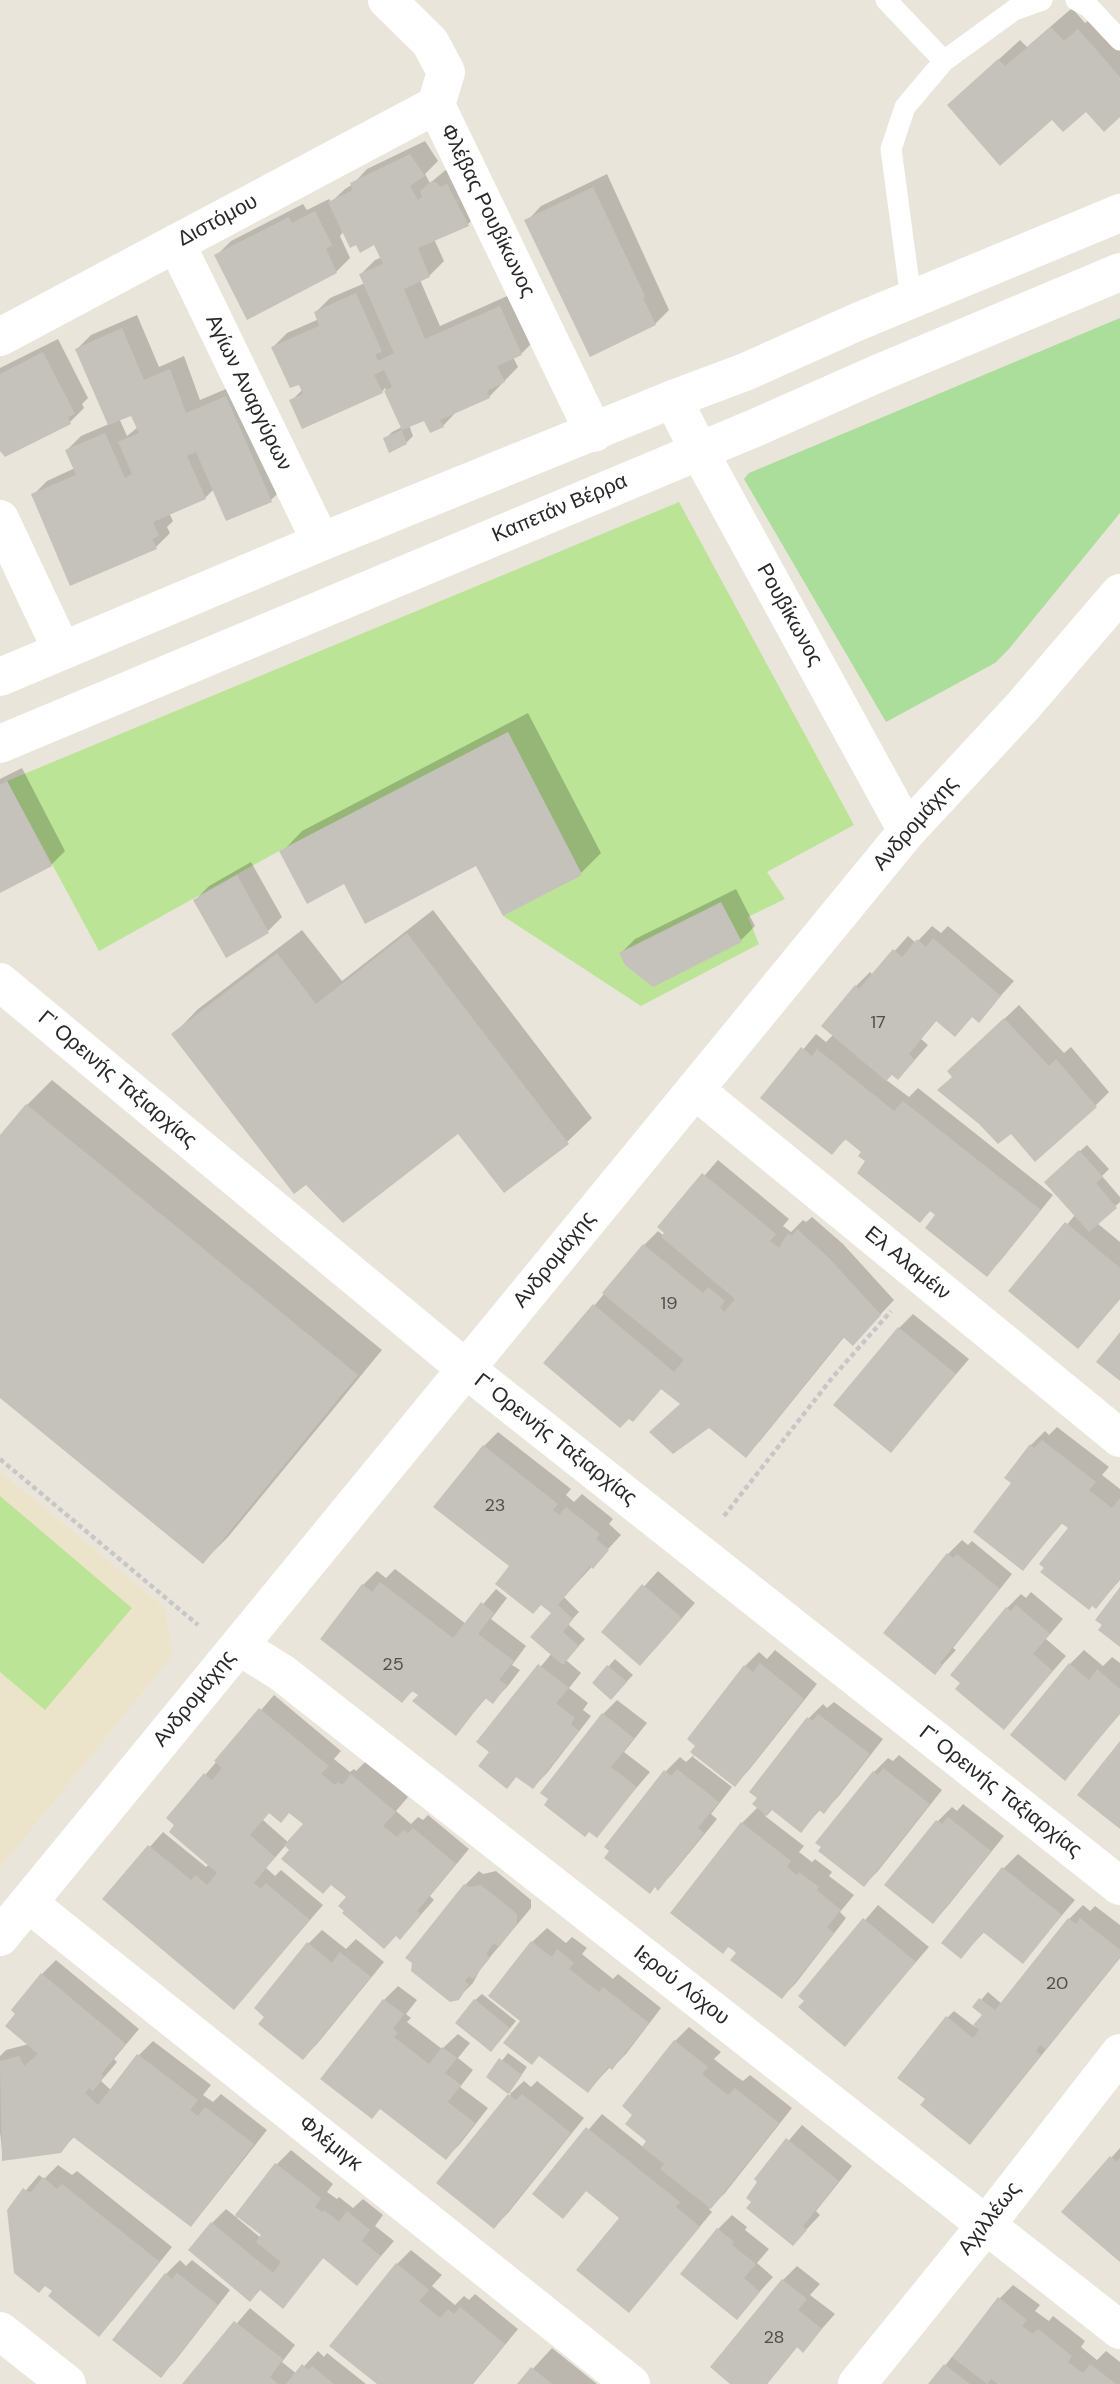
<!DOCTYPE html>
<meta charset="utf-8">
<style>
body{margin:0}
canvas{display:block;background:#eae5db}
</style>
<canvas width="1120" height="2384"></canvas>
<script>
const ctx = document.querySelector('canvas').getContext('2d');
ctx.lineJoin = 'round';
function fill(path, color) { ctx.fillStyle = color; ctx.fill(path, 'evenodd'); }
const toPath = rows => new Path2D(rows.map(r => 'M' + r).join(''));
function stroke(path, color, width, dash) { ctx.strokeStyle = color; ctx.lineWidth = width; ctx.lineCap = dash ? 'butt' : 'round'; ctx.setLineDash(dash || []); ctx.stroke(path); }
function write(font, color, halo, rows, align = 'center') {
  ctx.font = font + ' "DM Sans",sans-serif'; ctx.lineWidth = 7; ctx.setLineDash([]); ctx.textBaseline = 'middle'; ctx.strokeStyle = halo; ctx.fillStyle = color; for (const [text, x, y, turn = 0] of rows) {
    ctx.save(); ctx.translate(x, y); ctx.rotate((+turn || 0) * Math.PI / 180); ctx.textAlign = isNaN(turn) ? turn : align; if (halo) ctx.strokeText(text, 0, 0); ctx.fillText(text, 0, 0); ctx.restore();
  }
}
const education = toPath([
 [0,1471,165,1608,173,1655,0,1868]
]);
const green = toPath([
 [1120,318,1120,513,1008,650,995,663,886,722,744,479,749,473]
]);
const pitch = toPath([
 [679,502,854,825,767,872,785,899,748,917,759,944,641,1006,503,916,582,874,508,732,279,851,99,951,7,781],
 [0,1496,132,1608,45,1710,0,1672]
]);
const shadow = toPath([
 [1072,8,1085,23,1100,11,1120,34,1120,115,1086,109,1052,118,949,105,1020,40,1027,47],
 [425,141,438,161,425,174,430,183,448,168,482,210,468,224,434,239,444,261,429,276,420,280,440,326,514,293,535,340,521,354,513,357,518,367,489,397,457,411,443,426,424,419,409,425,413,436,406,443,385,439,392,432,402,427,385,388,382,392,291,401,303,389,273,347,287,333,319,319,316,312,330,298,365,283,361,274,375,260,382,257,375,242,357,243,344,231,340,236,350,258,336,272,217,255,231,241,303,204,307,210,329,199,331,202,345,189,353,184,367,169],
 [607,174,669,310,655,324,527,221,541,206],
 [137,315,159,367,184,356,200,400,240,383,285,486,271,500,214,489,205,498,169,513,173,521,167,527,170,533,156,547,33,495,47,481,75,468,67,450,81,436,109,424,77,349,91,335],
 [132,413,138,427,127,436,119,418],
 [58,339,88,398,82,404,84,408,70,422,0,449,0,368],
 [528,713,601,853,581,873,503,914,477,864,345,882,282,852,302,831],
 [22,768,65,851,51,865,0,891,0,779],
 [251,862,282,917,268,931,195,900,209,886],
 [736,889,755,926,741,940,621,953,635,939],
 [433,910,592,1118,567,1142,458,1131,307,1182,174,1034,198,1009,302,930,342,981],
 [932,926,941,933,948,926,1014,981,978,1021,973,1016,955,1035,937,1020,921,1039,928,1045,912,1063,892,1072,885,1079,909,1097,918,1088,1053,1195,1001,1260,987,1274,938,1215,931,1210,920,1221,867,1161,864,1152,847,1138,832,1152,763,1098,816,1034,826,1042,834,1034,823,1026,856,986,870,972,873,975,908,936,916,943],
 [1019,1005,1064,1053,1071,1047,1109,1092,1095,1106,1011,1132,954,1076,964,1057],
 [52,1080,382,1350,228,1537,203,1562,0,1396,0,1138,27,1105],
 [1087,1145,1109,1169,1102,1176,1120,1197,1120,1202,1097,1223,1120,1242,1120,1299,1078,1347,1011,1291,1075,1215,1053,1175],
 [718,1160,789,1219,783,1226,791,1232,803,1220,806,1222,812,1217,843,1244,894,1300,867,1329,845,1336,760,1441,746,1455,662,1388,633,1420,594,1306,644,1245,658,1231,664,1236,666,1233,660,1227],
 [913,1314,969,1359,891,1451,899,1328],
 [1057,1427,1109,1467,1102,1475,1120,1489,1120,1580,1096,1607,1071,1528,1063,1522,1023,1569,1013,1483,1007,1477,1031,1445,1045,1431,1049,1435],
 [498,1432,571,1489,566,1495,574,1502,582,1494,613,1519,609,1524,621,1535,564,1597,579,1612,568,1624,585,1639,566,1660,581,1673,569,1688,588,1703,583,1710,591,1716,547,1773,533,1787,518,1775,507,1787,491,1752,478,1742,552,1653,554,1612,511,1566,435,1507,484,1446],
 [962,1540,968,1545,972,1541,1012,1574,953,1648,956,1650,935,1673,948,1554],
 [395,1569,466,1624,496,1589,507,1598,491,1619,526,1646,512,1665,520,1670,507,1687,493,1701,487,1697,456,1733,420,1694,414,1690,402,1701,363,1585,377,1571,386,1578],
 [658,1571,695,1603,654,1650,603,1632],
 [1031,1592,1063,1619,1046,1639,1066,1656,1004,1727,952,1675,1007,1608,1021,1594,1026,1598],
 [775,1650,817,1684,749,1770,735,1784,695,1754,693,1757,732,1787,711,1814,717,1819,672,1874,658,1888,606,1847,666,1771,680,1757,686,1762,695,1754,745,1666,759,1652,767,1659],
 [1084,1650,1103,1666,1112,1657,1120,1663,1120,1714,1065,1778,1070,1664],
 [615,1659,633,1675,618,1691,594,1683],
 [274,1695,341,1751,334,1759,350,1772,354,1769,356,1771,366,1761,408,1797,396,1811,411,1824,418,1817,423,1820,428,1815,469,1849,430,1896,434,1900,400,1938,286,1845,266,1868,275,1876,281,1870,323,1905,234,2008,105,1898,163,1832,206,1867,209,1864,168,1818],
 [290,1811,305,1824,289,1843,263,1820,270,1812],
 [617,1700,647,1723,624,1752,650,1772,596,1835,542,1792,603,1714],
 [834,1702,883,1739,838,1797,824,1811,821,1809,801,1830,772,1808,765,1816,804,1846,799,1852,812,1862,815,1859,832,1872,829,1876,854,1895,840,1912,846,1918,796,1983,782,1997,738,1952,742,1823,758,1807,759,1798,751,1791,809,1718,823,1704,827,1708],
 [899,1755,942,1790,878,1871,864,1885,874,1772,888,1758,893,1761],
 [963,1804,1004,1836,947,1907,933,1921,887,1884,938,1821,952,1807,957,1811],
 [1018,1854,1075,1900,1023,1961,985,1931,961,1957,944,1943,1004,1868],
 [479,1871,483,1874,496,1871,531,1900,531,1908,481,1968,473,1983,458,1998,465,1885],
 [878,1905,929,1947,845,2044,800,1996],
 [1083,1905,1090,1911,1095,1906,1120,1925,1120,1958,983,2128,969,2142,932,2093,947,2018,954,2011,975,2027,984,2015,975,2007,988,1992,1002,2004,1069,1919],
 [547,1928,566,1943,572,1937,587,1948,582,1954,613,1979,618,1974,661,2008,626,2054,612,2068,610,2067,588,2091,522,2021,490,1996,532,1942],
 [322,1930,346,1949,356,1939,384,1962,317,2044,303,2058,308,1944],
 [56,1960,139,2029,114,2059,117,2062,101,2081,112,2091,139,2055,153,2041,211,2085,203,2095,213,2102,221,2094,267,2130,204,2210,190,2224,75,2136,60,2151,3,2159,0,2132,0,2056,6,2050,29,2044,42,1974],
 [398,1986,417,2000,406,2014,411,2018,407,2022,442,2049,458,2034,470,2043,458,2058,473,2070,460,2087,488,2108,460,2144,446,2158,381,2107,384,2000],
 [482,1994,516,2021,498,2043,475,2000],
 [689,2027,721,2052,714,2059,737,2077,743,2081,750,2075,792,2108,725,2193,709,2209,712,2212,629,2311,621,2218,587,2190,563,2217,534,2193,602,2114,643,2147,648,2141,675,2041],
 [508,2053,527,2067,510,2092,511,2093,524,2081,531,2087,537,2081,584,2118,508,2213,494,2227,439,2183,511,2094,489,2077],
 [802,2125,852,2166,816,2211,820,2215,793,2244,756,2179],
 [1120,2148,1120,2259,1111,2158],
 [291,2150,333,2184,327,2192,337,2199,339,2197,353,2208,363,2199,383,2215,375,2226,394,2241,357,2284,324,2257,283,2306,212,2223,226,2209,236,2217,277,2164],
 [239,2215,264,2235,261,2238,237,2218],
 [58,2165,72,2175,77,2171,172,2247,113,2320,99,2334,54,2291,9,2210,39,2175,44,2179],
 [732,2215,747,2227,745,2230,769,2249,757,2263,773,2277,736,2318,718,2229],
 [411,2250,442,2275,432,2286,455,2305,464,2296,469,2300,475,2294,518,2329,473,2384,379,2384,397,2264],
 [180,2260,186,2266,192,2260,230,2290,175,2361,161,2375,166,2274],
 [797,2266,820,2284,810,2295,835,2314,803,2350,798,2346,767,2384,733,2384,712,2367,783,2280],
 [1013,2285,1040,2305,1035,2311,1049,2321,1053,2316,1085,2341,1081,2347,1097,2360,1106,2351,1120,2362,1120,2384,930,2384,999,2299],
 [250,2308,295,2345,282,2362,297,2374,318,2351,324,2357,327,2353,366,2384,185,2384],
 [552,2348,597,2384,519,2384]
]);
const building = toPath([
 [1051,27,1064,41,1078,29,1120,77,1120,117,1104,132,1086,112,1063,132,1052,120,1000,166,947,105,998,59,1005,66],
 [410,154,425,176,410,186,418,200,422,197,420,191,432,181,437,183,440,187,447,184,469,226,418,248,430,277,404,289,425,339,500,306,522,355,497,366,505,382,487,391,490,398,440,420,444,427,430,433,424,421,402,430,407,444,389,453,383,438,402,430,384,391,392,387,384,370,374,375,383,393,302,429,289,400,303,394,299,385,290,388,271,347,319,326,314,312,356,293,382,352,375,354,378,361,394,353,359,274,383,264,374,245,360,253,356,245,350,248,328,202,353,190,350,183],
 [593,187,645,296,643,298,656,325,590,357,524,220],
 [315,211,332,245,326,249,337,273,247,320,214,255,289,217,292,223],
 [122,328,144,380,170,369,186,413,226,396,272,502,226,521,196,452,187,456,206,499,153,522,159,536,152,539,157,549,70,586,31,494,76,475,65,450,105,433,125,478,132,474,118,442,139,433,131,416,108,425,75,349],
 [43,352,75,414,68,417,71,424,5,457,0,451,0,374],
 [508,732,582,875,503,916,476,866,365,924,344,884,307,904,279,851],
 [7,781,52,866,0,893,0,785],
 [237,875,269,933,226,958,193,900],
 [721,902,742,942,653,987,625,965,619,953],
 [407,933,569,1144,504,1193,458,1134,343,1223,306,1185,294,1194,171,1034,277,953,316,1004],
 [933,938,1001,996,979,1023,972,1017,955,1037,936,1021,909,1054,915,1060,898,1080,892,1075,886,1081,821,1026,855,985,859,989,893,949,902,957,917,939,926,947],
 [1004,1018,1049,1066,1056,1059,1097,1107,1035,1162,1011,1134,998,1144,979,1124,937,1090,952,1077,947,1071],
 [801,1047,812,1056,817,1049,894,1111,903,1101,1041,1210,987,1277,925,1228,935,1215,930,1211,920,1223,857,1173,865,1161,858,1156,861,1152,845,1139,832,1155,760,1098],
 [26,1104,358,1375,203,1564,0,1398,0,1135],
 [1079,1150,1103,1177,1096,1183,1117,1208,1089,1232,1044,1182],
 [702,1173,776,1234,770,1241,779,1248,788,1233,792,1236,797,1229,829,1258,881,1315,853,1346,843,1337,746,1458,709,1428,673,1454,649,1432,680,1404,661,1389,633,1422,629,1419,620,1428,543,1363,593,1304,674,1372,684,1360,602,1293,643,1244,703,1293,708,1287,725,1301,720,1307,724,1312,735,1299,661,1237,664,1233,657,1227],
 [1065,1222,1120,1268,1120,1299,1078,1349,1008,1291],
 [898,1327,956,1374,891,1453,833,1405],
 [1120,1332,1120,1381,1096,1362],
 [1042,1440,1096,1482,1089,1490,1112,1508,1120,1498,1120,1579,1096,1609,1092,1606,1089,1610,1040,1572,1044,1568,1039,1564,1068,1528,1061,1523,1023,1571,973,1532,1011,1483,1004,1478,1030,1444,1034,1448],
 [483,1445,558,1504,553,1510,559,1515,566,1507,600,1534,596,1539,609,1550,593,1569,590,1566,558,1605,573,1619,563,1632,579,1646,563,1665,530,1637,551,1613,541,1605,533,1614,495,1584,509,1566,433,1507],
 [947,1553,953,1558,957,1554,1000,1589,940,1663,943,1665,935,1675,883,1633],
 [380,1582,453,1638,481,1602,494,1613,478,1634,514,1661,499,1680,507,1685,493,1704,485,1698,456,1736,412,1701,418,1695,412,1691,402,1703,320,1639,362,1584,372,1592],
 [642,1584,682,1618,640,1666,601,1632],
 [1120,1587,1120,1647,1098,1630,1102,1625,1095,1620],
 [1016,1605,1050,1634,1033,1654,1053,1671,1004,1730,955,1689,960,1683,950,1675,1006,1607,1011,1611],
 [760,1663,804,1699,735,1787,690,1752,695,1746,687,1739,744,1665,753,1672],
 [1069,1663,1089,1680,1097,1669,1120,1689,1120,1713,1065,1781,1010,1735],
 [538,1664,569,1688,556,1703,575,1718,571,1724,579,1731,533,1789,516,1777,507,1789,478,1766,489,1752,476,1742],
 [607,1665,627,1682,611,1700,592,1683],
 [259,1708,329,1766,321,1774,335,1785,338,1782,342,1785,351,1774,396,1812,383,1826,397,1837,403,1830,408,1833,413,1828,456,1864,417,1911,421,1915,400,1940,396,1936,384,1949,342,1913,344,1911,338,1906,346,1897,331,1885,323,1894,281,1859,289,1850,284,1845,303,1824,289,1813,281,1823,269,1813,250,1835,275,1857,254,1883,261,1889,266,1883,310,1920,234,2010,102,1899,148,1845,191,1880,196,1875,207,1885,217,1873,169,1832,174,1825,166,1818,204,1773,212,1780,219,1772,222,1768,214,1761],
 [602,1713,634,1738,611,1767,637,1787,597,1838,589,1832,585,1837,544,1805,548,1799,540,1793],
 [818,1714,870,1754,824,1814,819,1810,801,1833,772,1810,767,1816,752,1804,757,1798,749,1792,807,1717,813,1721],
 [1120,1741,1120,1829,1077,1795],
 [883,1768,930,1804,864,1887,818,1851,821,1847,815,1843,873,1771,878,1775],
 [677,1769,719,1802,698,1828,704,1833,658,1891,655,1887,650,1894,604,1858,609,1851,604,1847,664,1770,671,1776],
 [948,1817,991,1851,933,1924,884,1885,936,1820,942,1824],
 [741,1822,791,1861,787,1867,797,1875,799,1872,819,1887,817,1890,841,1910,827,1927,834,1933,782,1999,730,1960,736,1953,733,1950,728,1947,723,1954,670,1913],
 [1002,1867,1062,1915,1023,1964,983,1932,961,1959,941,1943],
 [464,1884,469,1887,481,1885,517,1914,517,1924,499,1947,494,1943,486,1954,490,1958,473,1979,469,1976,465,1981,469,1984,459,2000,450,2002,411,1971,412,1963,405,1958],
 [863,1918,916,1962,845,2047,798,2007,804,2001,798,1996],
 [1068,1918,1076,1924,1080,1918,1120,1950,1120,1957,1046,2050,1040,2045,1036,2051,1041,2055,970,2145,920,2105,925,2099,897,2078,946,2016,973,2038,979,2030,973,2025,982,2015,972,2007,979,1998,995,2010],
 [531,1941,552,1957,557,1949,574,1963,569,1969,599,1992,603,1987,649,2023,612,2070,608,2067,588,2093,539,2056,532,2065,503,2043,520,2021,488,1996],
 [307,1942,332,1963,340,1952,371,1977,303,2060,258,2024,264,2017,254,2008],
 [41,1973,126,2044,101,2074,104,2077,93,2091,89,2088,85,2093,98,2105,137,2054,198,2100,190,2110,198,2116,205,2107,254,2144,191,2227,73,2137,61,2153,2,2161,0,2061,19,2056,24,2066,38,2054,5,2026,15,2014,11,2010],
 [383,1999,404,2014,393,2029,398,2033,394,2037,429,2064,442,2047,457,2058,445,2073,461,2085,448,2102,475,2123,446,2160,380,2109,372,2119,320,2079],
 [474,1999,510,2028,491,2052,455,2023],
 [674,2040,708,2067,702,2074,723,2091,728,2095,735,2088,779,2123,711,2209,660,2169,664,2164,642,2147,646,2141,625,2124,632,2115,622,2106],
 [499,2058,522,2075,508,2094,486,2077],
 [508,2094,516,2100,522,2094,571,2133,494,2229,436,2183],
 [586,2127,680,2202,676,2207,700,2227,629,2313,576,2270,619,2218,586,2191,563,2219,532,2194],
 [786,2138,839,2181,803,2226,807,2230,793,2246,746,2208,751,2202,746,2198,757,2182,754,2179],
 [1110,2156,1117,2162,1120,2158,1120,2262,1061,2212],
 [275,2163,321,2198,315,2207,322,2212,324,2210,339,2222,347,2211,370,2230,362,2241,381,2256,357,2286,323,2258,283,2309,260,2290,250,2302,188,2250,211,2222,273,2273,281,2262,256,2242,261,2235,235,2215],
 [43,2177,57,2189,62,2184,160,2262,99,2337,48,2296,52,2291,45,2286,39,2293,14,2273,7,2210,23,2188,30,2193],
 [717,2228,734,2242,732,2245,756,2264,744,2278,760,2292,737,2320,680,2274],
 [396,2263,429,2290,419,2301,440,2318,448,2309,454,2314,460,2307,505,2344,472,2384,377,2384,329,2346],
 [165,2273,172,2279,177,2273,218,2305,161,2378,112,2340],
 [782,2279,807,2299,798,2310,822,2329,803,2353,797,2347,767,2384,730,2384,710,2367],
 [998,2297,1027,2320,1022,2326,1033,2334,1038,2329,1072,2356,1068,2362,1083,2373,1090,2364,1116,2384,998,2384,991,2379,987,2384,952,2357],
 [234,2321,283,2359,270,2377,278,2384,182,2384],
 [302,2364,309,2370,312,2366,334,2384,286,2384],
 [944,2364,970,2384,928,2384],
 [531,2367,552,2384,517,2384]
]);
const path = toPath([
 [0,1459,198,1625],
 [724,1516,832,1378,891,1311]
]);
const lane = toPath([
 [886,0,944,61,905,107,891,149,911,299],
 [1076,0,1089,7,1120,40],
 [944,61,1014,10,1042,0]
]);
const street = toPath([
 [387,0,430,42,446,72,436,105,594,433],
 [176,243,321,542],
 [0,337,436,105],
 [673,399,699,451,907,831],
 [0,519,62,651],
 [0,982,466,1369,1120,1886],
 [695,1090,1120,1438],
 [239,1646,282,1673,1120,2330],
 [28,1903,631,2384],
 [0,1937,907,831,1023,706,1120,593],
 [0,2331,67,2384],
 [857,2384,986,2225,1120,2053]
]);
const secondary = toPath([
 [0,677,321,542,673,399,745,372,857,322,1120,213],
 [0,744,757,427,879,373,1120,272]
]);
const numberNames = [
 ["17",878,1023],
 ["19",669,1304],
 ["23",495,1506],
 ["25",393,1665],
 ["20",1057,1984],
 ["28",774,2338]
];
const streetNames = [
 ["Φλέβας Ρουβίκωνος",487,211,64],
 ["Διστόμου",218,221,-28],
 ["Αγίων Αναργύρων",248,393,64],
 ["Καπετάν Βέρρα",560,509,-23],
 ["Ρουβίκωνος",789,615,61],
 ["Ανδρομάχης",916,824,-49],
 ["Γ' Ορεινής Ταξιαρχίας",117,1080,40],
 ["Ανδρομάχης",555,1260,-51],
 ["Ελ Αλαμέιν",907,1264,39],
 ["Γ' Ορεινής Ταξιαρχίας",555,1440,38],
 ["Ανδρομάχης",195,1699,-51],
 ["Γ' Ορεινής Ταξιαρχίας",1000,1792,38],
 ["Ιερού Λόχου",681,1986,38],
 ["Φλέμιγκ",330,2144,39],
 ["Αχιλλέως",990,2219,-52]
];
fill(education, '#ebe4cb');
fill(green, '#abdd9b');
fill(pitch, '#bce497');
fill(shadow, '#0003');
fill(building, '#c5c2bb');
stroke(path, '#c7c7c7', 4.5, [5, 3.5]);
stroke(lane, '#fff', 21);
stroke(street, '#fff', 38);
stroke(secondary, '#fff', 38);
write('18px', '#504f4e', null, numberNames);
write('21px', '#292929', '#fff', streetNames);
</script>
